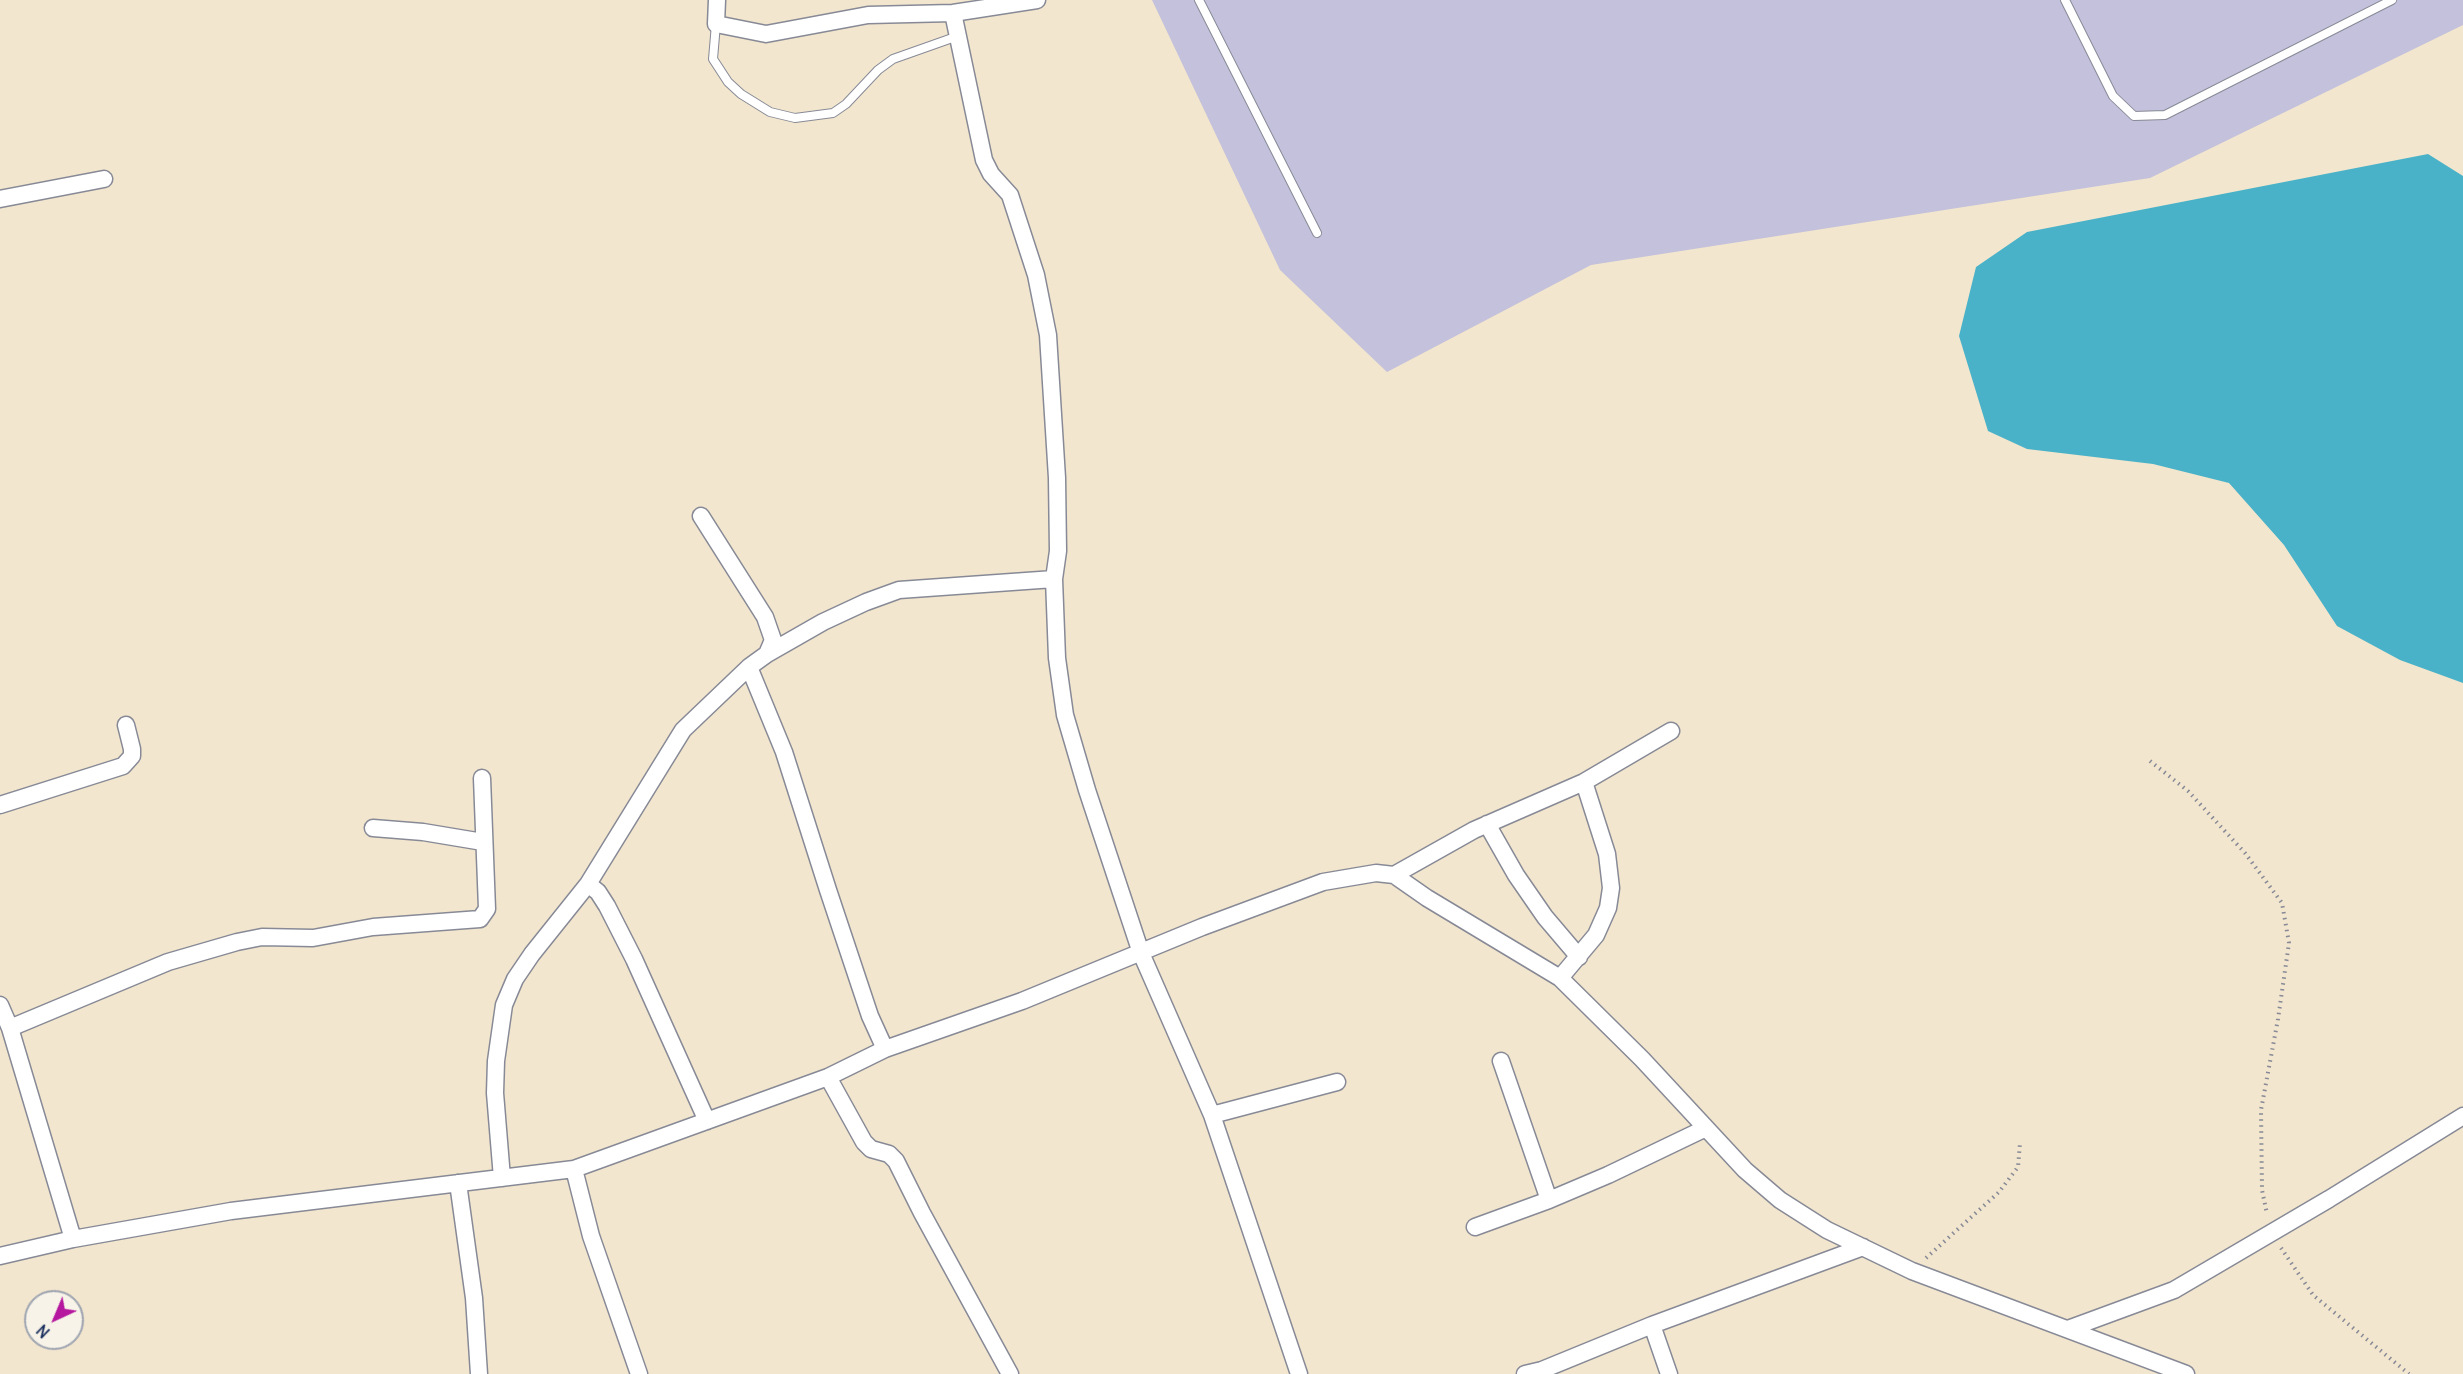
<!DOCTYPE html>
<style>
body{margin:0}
#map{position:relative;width:2463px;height:1374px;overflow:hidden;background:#f3e6ce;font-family:Delius,sans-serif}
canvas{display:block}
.north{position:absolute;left:24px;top:1290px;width:60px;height:60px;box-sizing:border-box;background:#f7f3e8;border:2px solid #9fa5b1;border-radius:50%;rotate:224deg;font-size:16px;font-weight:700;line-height:24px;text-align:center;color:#1b2f5e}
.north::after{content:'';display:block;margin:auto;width:21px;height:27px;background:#b5179e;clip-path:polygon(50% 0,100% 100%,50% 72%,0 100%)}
</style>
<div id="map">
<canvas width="2463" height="1374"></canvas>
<div class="north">N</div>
</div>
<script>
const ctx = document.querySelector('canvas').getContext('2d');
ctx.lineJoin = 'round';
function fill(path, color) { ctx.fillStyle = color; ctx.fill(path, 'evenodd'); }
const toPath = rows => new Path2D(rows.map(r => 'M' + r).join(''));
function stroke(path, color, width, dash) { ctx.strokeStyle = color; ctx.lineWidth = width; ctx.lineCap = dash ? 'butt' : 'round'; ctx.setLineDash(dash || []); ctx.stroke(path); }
const industrial = toPath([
 [1152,0,2463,0,2463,25,2150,178,1591,265,1387,372,1280,270]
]);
const water = toPath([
 [2428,154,2463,176,2463,683,2400,660,2337,626,2284,545,2229,483,2153,464,2027,449,1988,431,1959,336,1976,267,2027,232]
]);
const path = toPath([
 [2150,761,2188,791,2245,853,2282,903,2289,943,2278,1019,2261,1110,2262,1190,2267,1214],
 [2281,1248,2313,1295,2409,1374],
 [1926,1258,1999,1192,2018,1167,2020,1143]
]);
const service = toPath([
 [1199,0,1317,233],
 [2065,0,2113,96,2134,116,2165,115,2392,0],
 [716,24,713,59,728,82,741,94,770,112,795,118,833,113,846,104,878,70,893,59,958,36]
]);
const minor = toPath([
 [717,0,716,24,766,34,868,15,953,13,1037,0],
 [953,13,984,160,991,174,1010,195,1036,275,1048,335,1057,478,1058,551,1054,579,1057,658,1065,715,1087,790,1141,953,1212,1115,1299,1374],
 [0,199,104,179],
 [767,654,823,622,866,602,899,590,1054,579],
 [749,667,784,752,828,890,870,1016,885,1049],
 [0,805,123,766,132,756,132,749,126,725],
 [1487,824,1516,875,1545,917,1579,957],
 [373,828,423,832,483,842],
 [1394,875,1474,830,1584,782,1671,731],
 [588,884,598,892,607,906,634,959,707,1121],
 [1560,978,1596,935,1608,908,1611,888,1607,854,1584,782],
 [0,1005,10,1028,73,1239],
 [10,1028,168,962,237,942,262,937,313,938,373,927,480,919,487,909,482,778],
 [1501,1061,1549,1200],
 [828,1077,864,1142,871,1149,889,1154,896,1161,922,1213,1010,1374],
 [1212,1115,1337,1082],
 [574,1169,591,1236,639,1374],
 [502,1178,495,1093,496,1061,504,1005,515,979,532,954,588,884,683,730,749,667,767,654,773,640,765,617,701,516],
 [458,1183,474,1298,479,1374],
 [1475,1227,1549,1200,1608,1175,1706,1128],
 [0,1256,73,1239,231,1211,574,1169,828,1077,885,1049,1022,1001,1202,927,1323,882,1376,873,1394,875,1427,898,1560,978,1642,1059,1745,1170,1780,1200,1827,1230,1912,1271,2186,1374],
 [1652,1325,1669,1374],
 [2068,1329,2174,1290,2329,1199,2463,1116],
 [1525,1374,1542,1370,1652,1325,1863,1247]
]);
fill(industrial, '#c3c1db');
fill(water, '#4ab2c8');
stroke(service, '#878a96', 10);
stroke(minor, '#878a96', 19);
stroke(path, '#878a96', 4, [1.5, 4.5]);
stroke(service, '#fff', 8);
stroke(minor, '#fff', 16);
</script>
